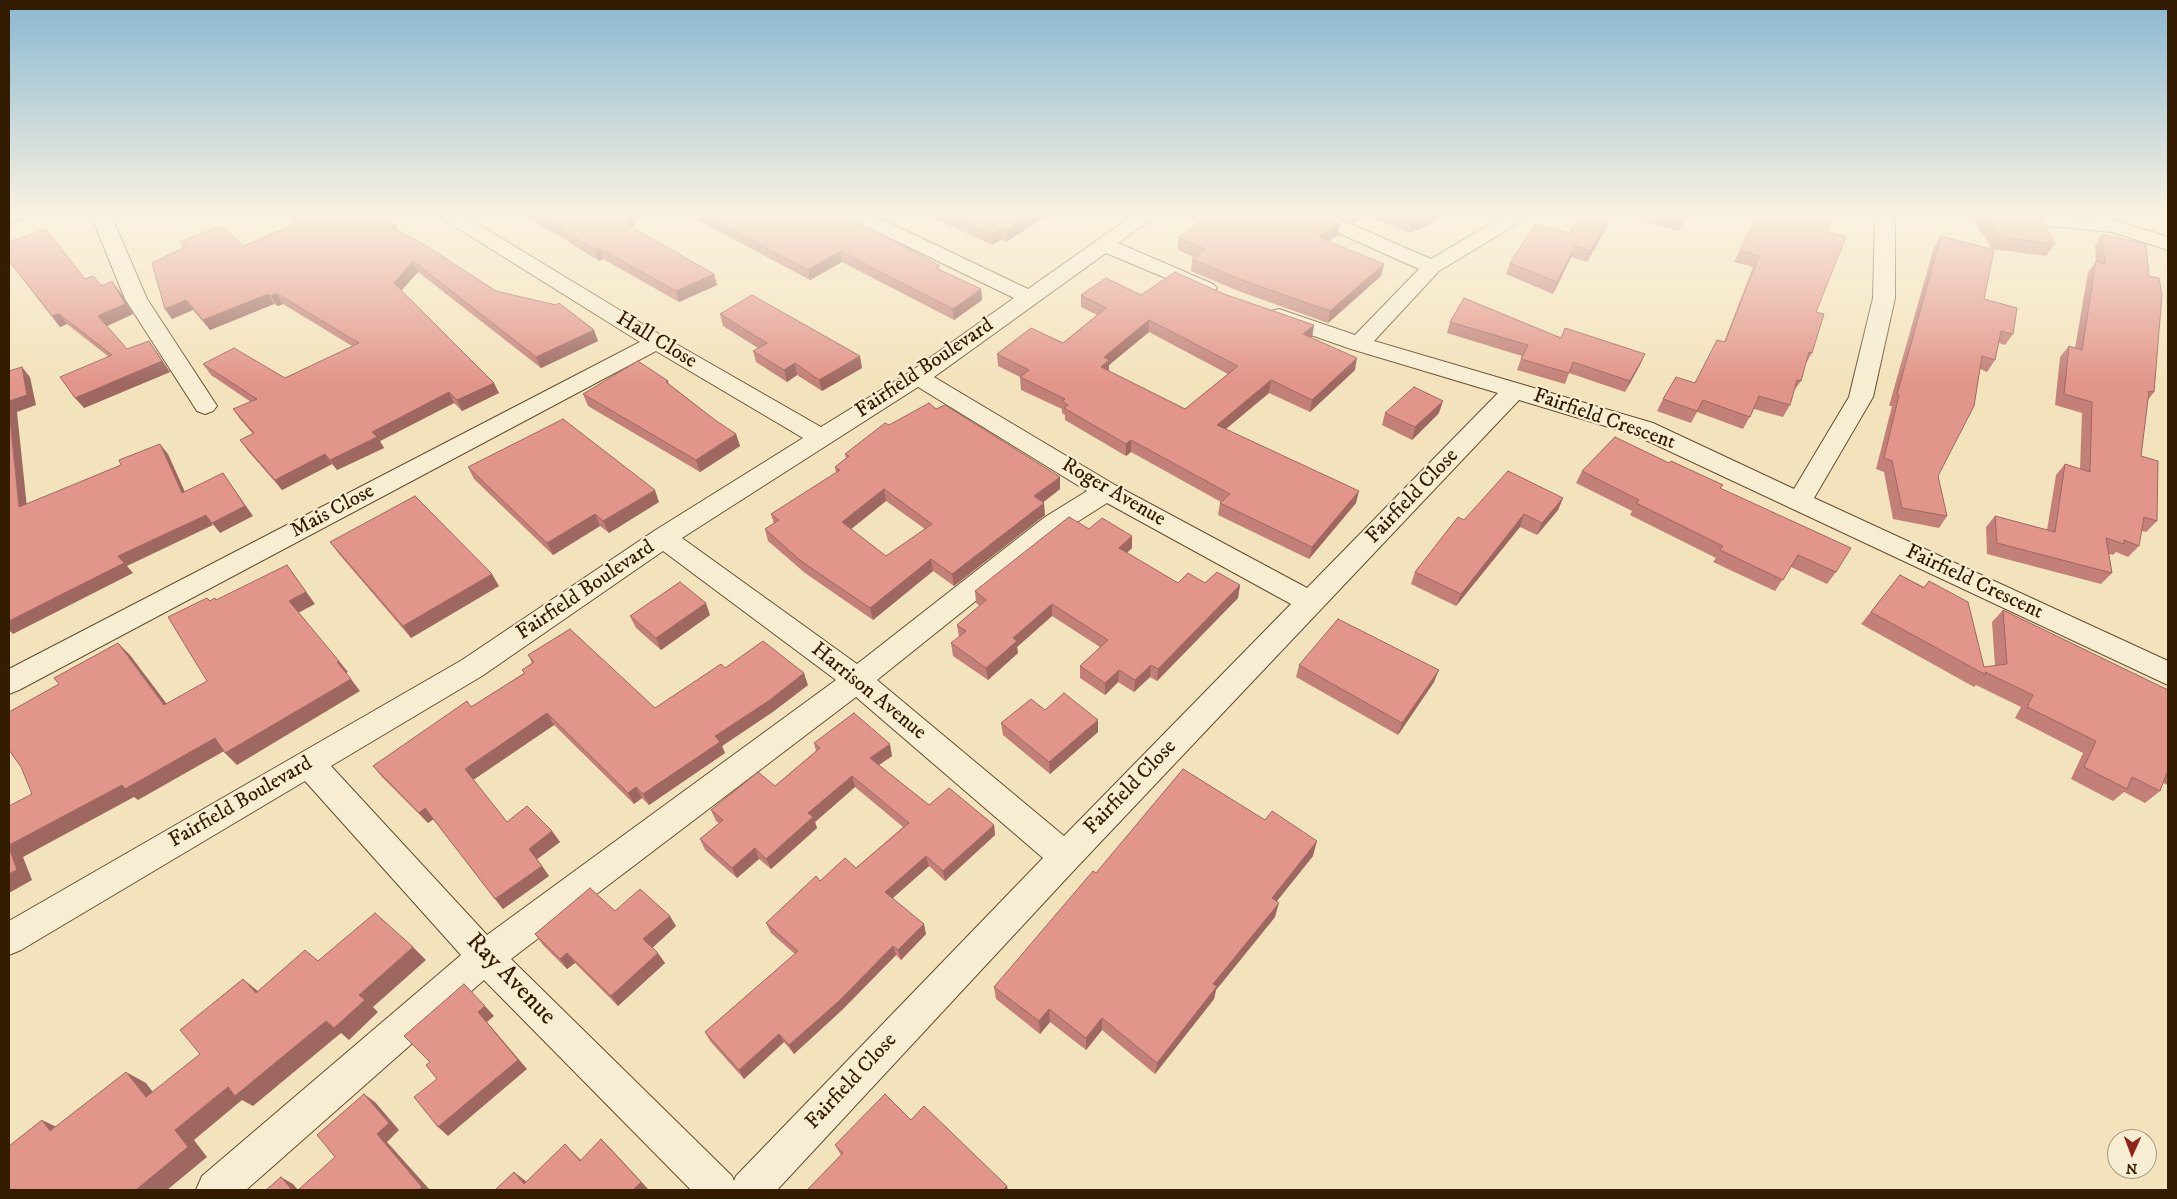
<!DOCTYPE html>
<style>
body{margin:0}
#map{position:relative;width:2177px;height:1199px;overflow:hidden;background:#f3e3bc;font-family:"IM FELL DW Pica",serif}
canvas{display:block}
.frame{position:absolute;inset:0;border:10px solid #341c00;pointer-events:none}
.north{position:absolute;left:2107px;top:1129px;width:50px;height:50px;box-sizing:border-box;background:#f7edd3;border:1px solid #a9997f;border-radius:50%;rotate:182deg;font-size:14px;font-weight:700;line-height:20px;text-align:center;color:#341c00}
.north::after{content:'';display:block;margin:auto;width:18px;height:22px;background:#8f2418;clip-path:polygon(50% 0,100% 100%,50% 72%,0 100%)}
</style>
<div id="map">
<canvas width="2177" height="1199"></canvas>
<div class="frame"></div>
<div class="north">N</div>
</div>
<script>
const ctx = document.querySelector('canvas').getContext('2d');
ctx.lineJoin = 'round';
const toPath = rows => new Path2D(rows.map(r => 'M' + r).join(''));
function stroke(path, color, width, dash) { ctx.strokeStyle = color; ctx.lineWidth = width; ctx.lineCap = dash ? 'butt' : 'round'; ctx.setLineDash(dash || []); ctx.stroke(path); }
function fill(path, color) { ctx.fillStyle = color; ctx.fill(path, 'evenodd'); }
function write(font, color, halo, rows, align = 'center') {
  ctx.font = font + ' "IM FELL DW Pica",serif'; ctx.lineWidth = 4.5; ctx.setLineDash([]); ctx.textBaseline = 'middle'; ctx.strokeStyle = halo; ctx.fillStyle = color; for (const [text, x, y, turn = 0] of rows) {
    ctx.save(); ctx.translate(x, y); ctx.rotate((+turn || 0) * Math.PI / 180); ctx.textAlign = isNaN(turn) ? turn : align; if (halo) ctx.strokeText(text, 0, 0); ctx.fillText(text, 0, 0); ctx.restore();
  }
}
const minor = toPath([
 [9,215,27,215,24,219,9,223,9,215],
 [91,215,111,215,147,299,217,406,213,411,205,414,197,411,125,299,91,215],
 [440,215,463,215,664,337,821,427,910,372,1014,298,851,219,848,215,873,215,1028,289,1133,215,1155,215,1152,219,1118,243,1213,284,1217,288,1213,292,1206,294,1199,292,1106,253,934,377,1115,485,1307,588,1498,393,1351,349,1271,321,1268,316,1271,311,1279,309,1355,335,1419,269,1307,219,1304,215,1330,215,1431,259,1505,215,1528,215,1525,219,1439,271,1374,341,1653,423,1794,489,1849,397,1873,298,1875,215,1895,215,1895,298,1873,397,1814,498,2168,661,2168,685,1635,435,1519,400,1077,867,777,1190,691,1190,484,980,246,1190,196,1190,202,1176,461,955,305,781,21,950,9,955,9,921,462,660,654,531,803,438,656,351,19,690,9,694,9,669,640,342,443,219,440,215],
 [918,387,1087,491,1045,517,857,664,682,538,918,387],
 [1107,503,1291,604,1064,836,877,680,1063,531,1107,503],
 [663,551,836,680,487,935,331,766,482,676,663,551],
 [856,697,1043,858,736,1176,734,1181,732,1176,511,959,856,697],
 [1987,215,2056,215,2114,220,2168,237,2168,250,2112,232,1997,221,1990,219,1987,215]
]);
const wall = toPath([
 [287,215,381,215,398,231,496,291,598,341,541,368,418,272,401,291,499,393,462,411,454,403,380,441,384,448,337,470,332,464,282,490,248,451,240,440,253,434,240,419,233,409,251,402,211,375,203,364,285,378,352,346,283,304,278,306,274,304,210,330,193,310,172,319,165,309,183,248,180,242,244,246,297,222],
 [529,215,640,215,633,228,714,274,717,285,679,302,603,259,599,261,531,219],
 [688,215,836,215,940,270,981,289,982,300,954,320,842,262,810,280],
 [927,215,1048,215,1006,242,1002,239,992,245],
 [1250,215,1338,235,1328,241,1384,264,1381,276,1328,323,1241,292,1191,271,1192,259,1194,257,1178,250,1178,238],
 [1333,215,1443,215,1430,225,1409,233,1366,215,1354,223],
 [1646,215,1689,215,1679,231,1643,221],
 [1768,215,1834,215,1827,231,1816,312,1812,353,1805,365,1801,381,1793,392,1790,405,1783,417,1754,409,1743,429,1697,412,1691,423,1657,411,1663,399,1695,383,1724,342,1753,267,1734,262,1740,250,1766,221],
 [1970,215,2040,215,2055,244,2046,256,1992,249,1984,299,2013,334,2005,345,1999,343,1995,360,1987,372,1980,369,1938,476,1947,516,1939,528,1893,519,1884,472,1876,469,1892,406,1889,406,1934,247,1941,236,1992,249],
 [1609,219,1605,230,1587,262,1571,257,1553,294,1506,274,1510,263,1569,233],
 [2102,234,2154,392,2148,400,2141,456,2157,521,2146,532,2141,531,2139,546,2128,557,2116,552,2113,555,2109,554,2112,573,2101,584,1987,554,1986,527,1995,516,2047,530,2056,475,2065,464,2080,469,2082,413,2055,405,2060,357,2069,346,2075,348,2088,272,2096,262,2095,245],
 [9,261,85,279,102,286,120,292,133,314,107,326,127,349,156,351,170,372,84,408,109,357,67,324,60,327],
 [1224,294,1314,325,1312,337,1311,338,1355,370,1310,412,1269,393,1226,429,1356,503,1309,559,1218,515,1220,503,1221,502,1131,452,1126,456,1065,420,1065,415,1062,413,1062,409,1021,390,1020,377,998,366,997,354,1063,343,1097,315,1081,307,1081,295,1141,295],
 [1149,332,1228,374,1185,409,1109,372,1109,365],
 [720,314,862,368,822,391,797,375,787,382,756,362,753,351,758,348,723,326],
 [1450,322,1561,338,1645,354,1640,365,1625,392,1569,373,1565,384,1517,370,1522,356,1447,333],
 [668,381,669,384,715,420,736,434,740,446,700,472,588,406,583,394],
 [936,409,1060,489,1043,502,1045,515,954,586,933,571,873,620,805,573,768,541,765,529,774,524,771,514,836,473,835,467,846,458,845,454,889,425],
 [886,501,925,529,886,556,851,529],
 [1385,413,1439,413,1412,440,1382,425],
 [468,467,659,502,609,533,600,526,553,555,474,479],
 [1582,471,1721,489,1836,572,1827,584,1791,567,1775,591,1713,562,1716,558,1630,515,1632,511,1576,483],
 [1563,498,1558,510,1537,535,1520,527,1456,606,1411,584,1415,572,1464,520],
 [1089,529,1132,536,1132,548,1127,553,1178,583,1205,583,1240,585,1238,598,1157,681,1150,677,1134,692,1118,682,1105,695,1080,678,1080,666,1100,647,1052,616,1017,647,1018,653,988,680,953,656,951,643,959,637,957,625,980,606,976,603,975,591],
 [330,542,499,586,411,638,339,554],
 [1900,575,1924,587,1929,581,1984,667,1995,666,1992,622,2003,610,2168,690,2168,785,2163,783,2160,791,2145,803,2124,792,2113,801,2071,779,2083,753,2015,718,2021,707,1976,685,1974,687,1861,624],
 [710,615,661,650,636,628,630,616],
 [528,655,655,708,725,668,808,685,774,711,722,746,725,753,649,805,642,798,634,804,554,725,473,780,507,822,552,831,560,842,537,859,549,876,503,909,433,819,428,823,382,777,373,766,471,707,524,673,522,670,532,663],
 [1299,665,1434,682,1398,735,1296,677],
 [1045,710,1098,732,1050,774,1003,735,1001,723],
 [814,743,892,756,879,765,929,805,994,825,995,835,945,881,929,866,893,898,926,934,901,960,896,955,842,1010,794,1054,784,1042,744,1079,710,1041,705,1032,795,954,771,933,766,923,820,881,856,868,903,827,855,787,815,822,817,828,771,869,759,859,737,878,705,850,700,839,719,823,716,821,711,810,775,786,816,751],
 [1313,856,1277,901,1275,917,1216,990,1214,999,1155,1074,1102,1030,1086,1050,1050,1022,1040,1034,996,999,994,987,1096,873],
 [615,911,676,926,652,948,665,963,618,1006,575,963,567,969,543,945,535,934],
 [911,1120,841,1155,835,1145]
]);
const shadedWall = toPath([
 [631,215,640,215,629,235,626,224],
 [1030,215,1048,215,1006,242,1006,230],
 [1356,215,1366,215,1354,223],
 [1428,215,1443,215,1430,225,1409,233,1411,221],
 [1687,215,1689,215,1679,231,1684,219],
 [1609,219,1605,230,1587,262,1591,251],
 [1340,223,1338,235,1317,250,1319,237],
 [395,224,400,234,389,226],
 [1001,228,1002,239,992,245,991,234],
 [1575,246,1571,257,1553,294,1557,282],
 [599,248,603,259,599,261,595,250],
 [840,251,842,262,810,280,808,270],
 [413,261,418,272,399,293,394,283],
 [1384,264,1381,276,1328,323,1330,311],
 [714,274,717,285,679,302,676,291],
 [112,281,120,292,133,314,107,326,98,316],
 [981,289,982,300,954,320,953,309],
 [276,293,283,304,278,306,271,296],
 [268,294,274,304,210,330,203,320],
 [186,300,193,310,172,319,165,309],
 [59,314,67,324,60,327,52,316],
 [1149,320,1149,332,1109,365,1109,372,1101,367,1104,357],
 [1314,325,1312,337,1301,346,1303,334],
 [594,330,598,341,541,368,536,357],
 [149,341,170,372,84,408,75,398],
 [1645,354,1640,365,1625,392,1630,381],
 [860,356,862,368,822,391,819,380],
 [1357,358,1355,370,1310,412,1312,400],
 [795,363,797,375,787,382,784,370],
 [22,367,30,377,36,405,17,412,28,517,19,507,9,409,9,401],
 [1271,380,1269,393,1216,437,1217,425],
 [494,383,499,393,462,411,457,400],
 [449,392,454,403,380,441,384,448,337,470,330,460,372,432],
 [1443,401,1439,413,1412,440,1415,427],
 [736,434,740,446,700,472,696,460],
 [1131,440,1131,452,1126,456,1126,444],
 [160,444,168,454,190,503,182,493],
 [325,454,332,464,282,490,275,480],
 [223,473,253,516,220,533,212,523],
 [1060,477,1060,489,1035,509,1034,496],
 [884,489,886,501,845,534,842,522],
 [655,490,659,502,609,533,603,521],
 [1359,491,1356,503,1309,559,1312,547],
 [1563,498,1558,510,1537,535,1542,523],
 [1044,503,1045,515,954,586,952,574],
 [595,514,600,526,553,555,547,543],
 [1524,514,1520,527,1456,606,1461,594],
 [206,515,213,525,127,566,133,573,13,634,9,630,9,621,118,556],
 [1132,536,1132,548,1118,560,1119,548],
 [931,559,933,571,873,620,870,608],
 [287,565,315,604,298,613,289,601],
 [492,574,499,586,411,638,403,626],
 [1240,585,1238,598,1157,681,1158,669],
 [706,603,710,615,661,650,656,638],
 [1052,604,1052,616,1017,647,1018,653,988,680,986,668,1013,638],
 [118,643,130,655,176,716,164,705],
 [339,661,348,672,346,673,337,662],
 [1151,665,1150,677,1134,692,1135,680],
 [1119,670,1118,682,1105,695,1105,683],
 [1439,670,1434,682,1398,735,1402,723],
 [804,673,808,685,774,711,722,746,725,753,649,805,643,794,715,736],
 [351,679,360,691,237,765,225,753],
 [547,713,554,725,473,780,465,769],
 [1098,720,1098,732,1050,774,1049,762],
 [215,738,226,750,138,800,134,797,23,857,32,880,9,893,9,845,122,785],
 [890,744,892,756,873,769,870,758],
 [852,776,855,787,815,822,817,828,771,869,766,859,808,813],
 [636,787,642,798,634,804,628,793],
 [425,808,434,819,428,823,419,813],
 [994,825,995,835,945,881,943,871],
 [552,831,560,842,536,860,529,849],
 [1317,841,1313,856,1268,912,1272,898],
 [755,848,759,859,737,878,732,868],
 [926,856,929,866,888,902,885,892],
 [542,866,549,876,503,909,495,899],
 [1279,903,1275,917,1216,990,1214,999,1155,1074,1157,1063,1213,984],
 [670,916,676,926,650,950,643,939],
 [924,924,926,934,901,960,898,950],
 [893,946,896,955,842,1010,794,1054,789,1045],
 [413,947,426,960,373,1007,378,1012,349,1040,341,1033,253,1106,242,1100,194,1140,207,1157,167,1190,136,1190,175,1130,228,1087,359,995],
 [567,953,575,963,567,969,560,959],
 [658,953,665,963,618,1006,611,996],
 [243,979,259,992,256,993],
 [485,1006,494,1016,487,1022,527,1069,448,1136,438,1127,478,1012],
 [1049,1009,1050,1022,1040,1034,1039,1021],
 [1102,1018,1102,1030,1086,1050,1086,1038],
 [779,1034,784,1042,744,1079,739,1070],
 [126,1072,146,1083,165,1108,146,1097],
 [364,1094,375,1102,399,1130,387,1142,430,1190,419,1190,377,1134],
 [42,1120,63,1130,50,1131],
 [601,1139,612,1150,649,1190,633,1190],
 [565,1144,576,1155,591,1171,580,1161],
 [514,1172,527,1182,524,1184],
 [281,1177,293,1184,298,1190,292,1190],
 [1007,1186,1008,1190,1003,1190]
]);
const building = toPath([
 [295,215,381,215,395,224,389,226,420,242,496,291,556,305,559,303,594,330,536,357,413,261,394,283,494,383,457,400,449,392,372,432,377,437,330,460,325,454,275,480,240,440,254,433,233,409,257,399,203,364,234,348,285,378,359,343,276,293,271,296,268,294,203,320,186,300,165,309,152,263,185,247,180,242,218,227,220,229,224,228,244,246,303,220,295,215],
 [537,215,631,215,626,224,714,274,676,291,599,248,595,250,537,215],
 [705,215,836,215,851,223,855,220,940,266,936,268,981,289,953,309,840,251,808,270,705,215],
 [950,215,1030,215,1006,230,1001,228,991,234,950,215],
 [1207,215,1322,215,1340,223,1319,237,1384,264,1330,311,1242,280,1192,259,1205,249,1178,238,1207,215],
 [1396,215,1428,215,1411,221,1396,215],
 [1580,215,1593,215,1609,219,1591,251,1575,246,1557,282,1510,263,1535,224,1569,233,1580,215],
 [1668,215,1687,215,1684,219,1668,215],
 [1770,215,1834,215,1827,231,1846,237,1816,312,1824,314,1812,353,1809,352,1801,381,1797,380,1790,405,1759,396,1750,417,1703,400,1697,411,1663,399,1676,377,1695,383,1717,340,1725,342,1759,256,1740,250,1756,218,1769,221,1770,215],
 [1986,215,2040,215,2055,244,2000,237,1986,215],
 [46,229,85,279,93,276,102,286,112,281,125,304,98,316,127,349,149,341,162,361,75,398,60,377,112,355,59,314,52,316,9,261,9,242,46,229],
 [2102,234,2146,244,2149,276,2159,278,2162,295,2154,392,2149,391,2141,456,2158,461,2157,521,2144,517,2139,546,2124,540,2124,544,2106,538,2112,573,1997,543,1995,516,2055,532,2065,464,2090,472,2092,402,2064,394,2069,346,2082,350,2096,261,2105,264,2102,234],
 [1941,236,1994,250,1984,299,2017,308,2013,334,2001,331,1995,360,1982,356,1974,406,1938,476,1947,516,1902,508,1892,461,1884,458,1899,395,1897,394,1941,236],
 [1175,272,1224,294,1314,325,1303,334,1357,358,1312,400,1271,380,1217,425,1359,491,1312,547,1220,503,1230,494,1131,440,1126,444,1064,408,1068,405,1062,401,1065,399,1020,377,1029,370,997,354,1031,328,1063,343,1106,308,1081,295,1106,278,1141,295,1175,272],
 [1149,320,1238,366,1185,409,1101,367,1109,360,1104,357,1149,320],
 [752,295,860,356,819,380,795,363,784,370,753,351,767,343,720,314,752,295],
 [1464,298,1561,338,1565,328,1645,354,1630,381,1573,362,1569,373,1521,359,1528,345,1450,322,1464,298],
 [638,361,668,381,666,382,715,420,736,434,696,460,583,394,638,361],
 [22,367,27,395,9,401,9,371,22,367],
 [1414,387,1443,401,1415,427,1385,413,1414,387],
 [929,403,936,409,945,405,1060,477,1034,496,1044,503,952,574,931,559,870,608,801,561,765,529,779,520,771,514,840,470,835,467,849,456,845,454,885,423,889,425,929,403],
 [884,489,932,524,886,556,842,522,884,489],
 [9,409,19,507,121,465,119,460,160,444,182,493,223,473,245,506,212,523,206,515,118,556,124,563,9,621,9,409],
 [563,419,655,490,603,521,595,514,547,543,468,467,563,419],
 [1615,437,1669,463,1671,461,1723,485,1720,488,1851,548,1836,572,1798,555,1783,580,1720,550,1723,546,1636,503,1639,500,1582,471,1615,437],
 [1508,471,1563,498,1542,523,1524,514,1461,594,1415,572,1458,517,1464,520,1508,471],
 [415,496,492,574,403,626,330,542,415,496],
 [1069,517,1089,529,1102,518,1132,536,1119,548,1178,583,1188,573,1205,583,1217,572,1240,585,1158,669,1151,665,1135,680,1119,670,1105,683,1080,666,1108,640,1052,604,1013,638,1017,641,986,668,951,643,966,631,957,625,986,600,975,591,1069,517],
 [287,565,306,592,289,601,339,661,337,662,351,679,225,753,215,738,125,789,122,785,9,845,9,806,32,794,21,767,9,750,9,712,59,684,54,678,118,643,164,705,207,681,168,617,207,598,210,601,215,598,216,600,287,565],
 [1900,575,1924,588,1929,581,1968,602,1984,667,2007,664,2003,610,2168,690,2168,770,2160,791,2132,777,2127,789,2084,767,2096,741,2027,707,2033,695,1985,672,1986,675,1871,612,1900,575],
 [680,582,706,603,656,638,630,616,680,582],
 [1338,619,1439,670,1402,723,1299,665,1338,619],
 [570,629,655,708,721,664,725,668,763,641,804,673,770,700,715,736,720,742,643,794,636,787,628,793,547,713,465,769,507,822,527,806,552,831,529,849,542,866,495,899,425,808,419,813,373,766,467,701,471,707,525,673,522,670,534,662,528,655,570,629],
 [1064,693,1098,720,1049,762,1001,723,1031,699,1045,710,1064,693],
 [854,713,890,744,870,758,929,805,949,788,994,825,943,871,926,856,885,892,924,924,898,950,893,946,839,1001,789,1045,779,1034,739,1070,705,1032,798,951,766,923,816,876,820,881,845,858,856,868,909,823,852,776,808,813,813,817,766,859,755,848,732,868,700,839,723,820,711,810,758,772,775,786,820,748,814,743,854,713],
 [1183,769,1265,820,1272,811,1317,841,1272,898,1279,903,1213,984,1217,986,1157,1063,1102,1018,1086,1038,1049,1009,1039,1021,994,987,1093,871,1096,873,1183,769],
 [9,847,17,870,9,874,9,847],
 [590,888,615,911,640,889,670,916,643,939,658,953,611,996,567,953,560,959,535,934,590,888],
 [375,913,413,947,359,995,365,1000,334,1028,326,1021,235,1096,228,1087,175,1130,188,1147,136,1190,9,1190,9,1146,42,1120,50,1131,126,1072,146,1097,200,1054,180,1030,243,979,256,993,305,950,318,961,375,913],
 [464,984,485,1006,478,1012,518,1060,438,1127,414,1097,437,1079,426,1065,430,1062,404,1036,464,984],
 [364,1094,389,1123,377,1134,422,1187,419,1190,298,1190,335,1157,317,1135,364,1094],
 [885,1094,911,1120,924,1106,1007,1186,1003,1190,807,1190,843,1153,835,1145,885,1094],
 [601,1139,641,1182,633,1190,495,1190,514,1172,524,1184,565,1144,580,1161,601,1139],
 [281,1177,292,1190,266,1190,281,1177]
]);
const streetNames = [
 ["Hall Close",656,341,31],
 ["Fairfield Boulevard",925,369,-34],
 ["Fairfield Crescent",1604,420,19],
 ["Roger Avenue",1113,493,30],
 ["Fairfield Close",1413,497,-46],
 ["Mais Close",333,512,-28],
 ["Fairfield Crescent",1974,583,25],
 ["Fairfield Boulevard",586,591,-34],
 ["Harrison Avenue",868,692,39],
 ["Fairfield Close",1131,788,-46],
 ["Fairfield Boulevard",241,803,-30],
 ["Fairfield Close",852,1082,-47]
];
const nearStreetnames = [
 ["Ray Avenue",510,980,46]
];
stroke(minor, '#644e2f', 2);
fill(minor, '#f7edd3');
fill(wall, '#c28078');
fill(shadedWall, '#9e6861');
fill(building, '#e2958b');
stroke(building, '#9e6861', 1);
const sky = ctx.createLinearGradient(0, 0, 0, 382);
sky.addColorStop(0, '#89b8d2');
sky.addColorStop(0.56, '#faf2e1');
sky.addColorStop(1, '#faf2e100');
ctx.fillStyle = sky;
ctx.fillRect(0, 0, 2177, 382);
write('21px', '#341c00', '#f7edd3', streetNames);
write('25px', '#341c00', '#f7edd3', nearStreetnames);
</script>
